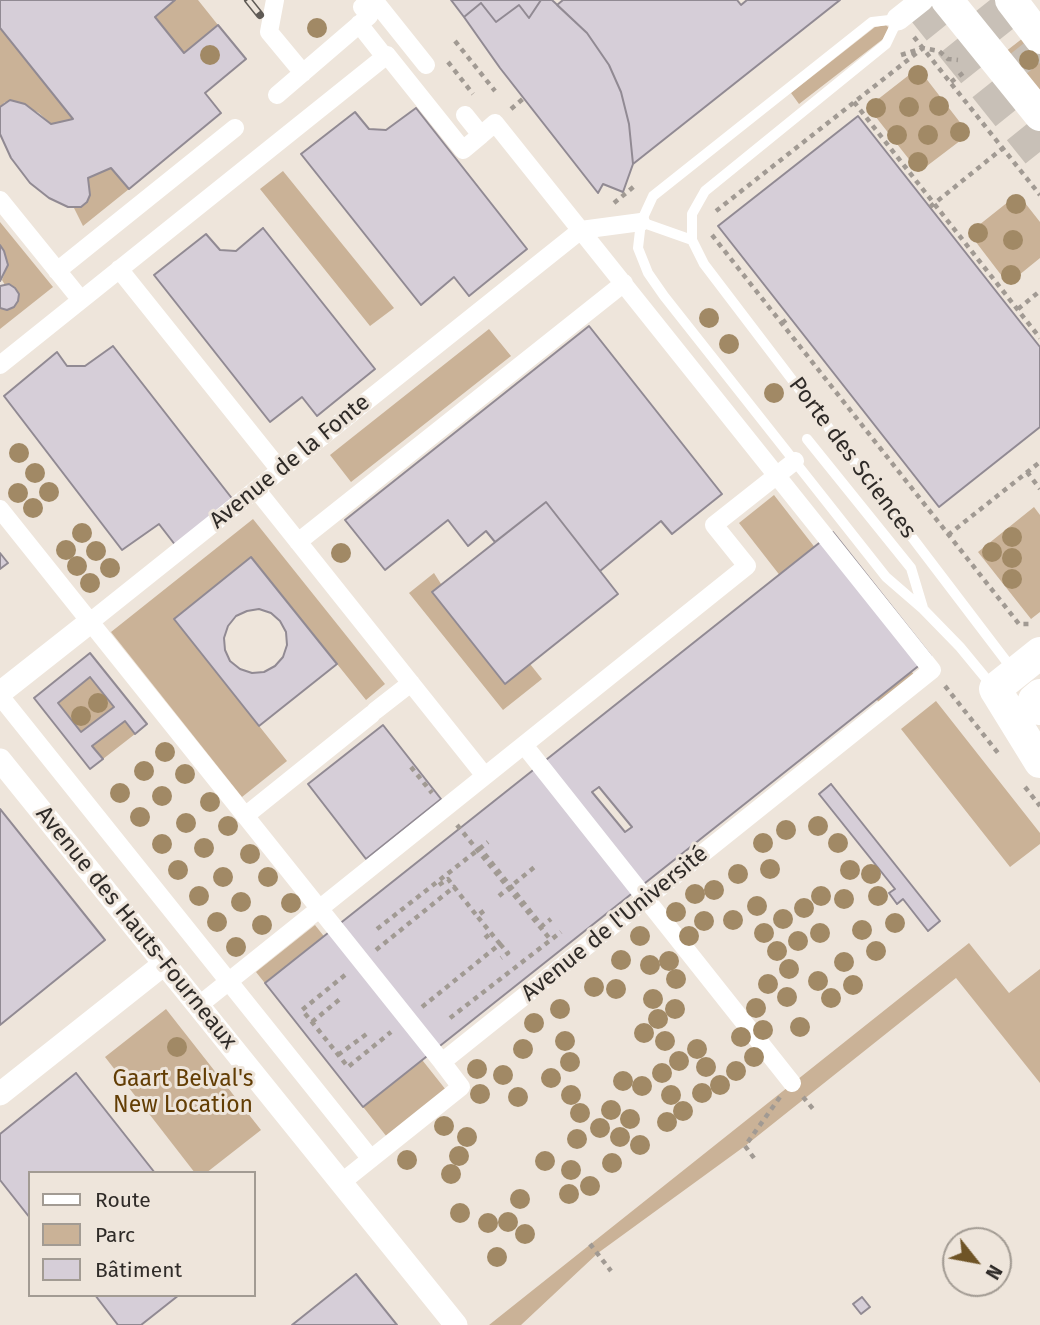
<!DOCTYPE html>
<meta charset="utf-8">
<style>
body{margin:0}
#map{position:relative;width:1040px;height:1325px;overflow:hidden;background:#eee5db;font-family:"Fira Sans",sans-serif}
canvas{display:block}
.legend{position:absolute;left:28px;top:1171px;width:228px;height:126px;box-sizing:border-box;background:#eee5db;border:2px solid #a29b93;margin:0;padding:9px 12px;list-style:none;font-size:21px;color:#2f2b28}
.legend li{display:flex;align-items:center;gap:14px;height:35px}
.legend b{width:35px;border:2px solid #a29b93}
.north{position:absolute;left:942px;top:1227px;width:70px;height:70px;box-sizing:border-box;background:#eee5db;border:2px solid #a29b93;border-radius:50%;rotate:121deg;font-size:19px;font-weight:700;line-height:28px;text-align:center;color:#2f2b28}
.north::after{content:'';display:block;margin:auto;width:24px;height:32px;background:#6f5426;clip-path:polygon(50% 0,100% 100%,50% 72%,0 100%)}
</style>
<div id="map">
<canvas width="1040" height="1325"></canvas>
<ul class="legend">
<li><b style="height:9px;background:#fff"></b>Route</li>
<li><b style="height:19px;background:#cab297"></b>Parc</li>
<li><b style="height:19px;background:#d6ced8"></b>Bâtiment</li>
</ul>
<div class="north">N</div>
</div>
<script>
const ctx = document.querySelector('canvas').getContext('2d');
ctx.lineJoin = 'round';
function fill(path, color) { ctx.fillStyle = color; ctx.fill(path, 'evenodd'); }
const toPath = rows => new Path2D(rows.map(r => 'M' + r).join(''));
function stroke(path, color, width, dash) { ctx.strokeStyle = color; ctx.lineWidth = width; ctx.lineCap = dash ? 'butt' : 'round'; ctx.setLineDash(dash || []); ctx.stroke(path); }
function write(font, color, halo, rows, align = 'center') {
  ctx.font = font + ' "Fira Sans",sans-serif'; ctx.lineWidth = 6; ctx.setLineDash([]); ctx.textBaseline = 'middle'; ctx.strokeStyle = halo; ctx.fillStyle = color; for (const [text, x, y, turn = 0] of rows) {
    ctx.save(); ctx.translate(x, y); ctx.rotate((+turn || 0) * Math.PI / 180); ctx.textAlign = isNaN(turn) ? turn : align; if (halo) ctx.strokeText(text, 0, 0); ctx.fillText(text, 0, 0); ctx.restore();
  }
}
const green = toPath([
 [175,0,198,0,218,25,184,53,155,17],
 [886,25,889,28,883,39,799,104,791,93,875,27],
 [0,28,73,119,51,124,39,113,18,102,5,102,0,107],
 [1023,38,1040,59,1040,95,1005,52],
 [918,68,969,134,919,172,868,107],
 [111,168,129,189,83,226,74,208,87,202,90,195,88,178],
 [283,171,394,308,370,326,260,189],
 [1018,194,1040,222,1040,258,1008,284,969,233],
 [0,222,53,287,0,329,0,308,7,310,14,307,18,301,19,294,15,288,5,285,2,280,8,265,4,251,0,245],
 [489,329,511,356,351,482,330,455],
 [774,495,919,681,884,709,739,523],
 [1034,507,1040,515,1040,612,1031,619,978,552],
 [253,519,385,684,366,700,251,557,174,619,287,761,242,797,111,632],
 [434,573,505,684,530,664,542,679,503,710,409,593],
 [78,662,135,734,103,759,46,688],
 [936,701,1040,833,1040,844,1010,867,901,729],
 [315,925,446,1090,387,1137,256,972],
 [969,943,1009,993,1040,969,1040,1083,956,978,745,1146,598,1253,521,1325,489,1325],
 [166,1009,261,1130,206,1173,195,1173,105,1057]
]);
const building = toPath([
 [0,0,175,0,155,17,184,53,218,25,246,59,205,93,221,113,129,189,111,168,88,178,90,195,87,202,81,207,68,207,49,198,30,183,11,158,0,134,0,107,10,100,25,104,51,124,73,119,0,28,0,0],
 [451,0,541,0,529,18,519,5,496,22,481,3,464,17,451,0],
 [541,0,552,0,587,33,609,65,621,92,629,124,633,164,623,192,603,184,598,193,500,68,464,17,481,3,496,22,519,5,529,18,541,0],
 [563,0,737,0,741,5,747,0,840,0,633,164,629,124,621,92,609,65,587,33,557,5,563,0],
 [416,108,527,249,469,296,454,277,421,305,301,154,355,112,369,129,386,130,416,108],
 [858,116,1040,347,1040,427,939,507,718,226,858,116],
 [263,228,375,369,317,416,302,397,270,422,154,275,206,234,220,250,236,251,263,228],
 [0,245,4,251,8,265,0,281,0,245],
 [9,284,15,288,19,294,18,301,14,307,7,310,0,308,0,286,9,284],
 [589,326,722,494,672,534,661,521,600,571,546,502,495,542,486,531,468,546,448,520,385,570,345,520,589,326],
 [113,346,234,501,176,546,159,524,122,550,4,396,57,352,67,366,85,366,113,346],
 [546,502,618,594,505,684,432,592,546,502],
 [833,532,931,656,363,1107,265,983,833,532],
 [599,787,632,827,625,832,592,792,599,787],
 [0,553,8,563,0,569,0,553],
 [251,557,337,664,259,726,174,619,251,557],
 [259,609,271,613,280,621,286,632,287,645,283,657,275,666,264,672,252,673,240,669,230,661,225,650,224,638,228,626,236,616,247,611,259,609],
 [90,653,147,724,135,734,125,721,92,746,103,759,90,769,34,698,90,653],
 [90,677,114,707,81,732,58,703,90,677],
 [383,725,441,799,366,859,308,784,383,725],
 [831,784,940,921,928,931,903,899,897,904,889,893,895,889,819,794,831,784],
 [0,809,105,940,0,1025,0,809],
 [76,1073,155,1173,30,1173,30,1218,0,1180,0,1134,76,1073],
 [356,1274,397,1325,292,1325,356,1274],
 [95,1295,179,1295,141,1325,118,1325,95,1295],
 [862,1297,870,1307,861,1314,853,1304,862,1297]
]);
const trunkTunnel = toPath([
 [918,0,1040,152],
 [990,0,1040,63]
]);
const path = toPath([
 [914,37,1040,195],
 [455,41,495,91],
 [901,55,923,48,939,51,948,59,958,60],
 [448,62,473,94],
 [951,82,967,70],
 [854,102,1040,338],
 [511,109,524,98],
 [614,203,637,184],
 [930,207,1003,148],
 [716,211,923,48],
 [712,235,1019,624,1032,624],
 [1018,309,1040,291],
 [782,323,790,317],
 [1027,472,1040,489],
 [948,535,1040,462],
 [945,686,998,753],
 [411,767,432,793],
 [1025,787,1040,806],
 [457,825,550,939],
 [482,847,480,848,542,926,551,919],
 [439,885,448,879,454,887],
 [499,896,537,865],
 [377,929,488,842],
 [485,938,491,933],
 [500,944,508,953,501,958],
 [376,950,454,887,477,916],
 [345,975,302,1010,312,1022,348,1067,391,1032],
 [422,1007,500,944,477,916,485,910],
 [450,1018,561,932],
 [312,1022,340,999],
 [338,1055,368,1033],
 [803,1097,814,1110],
 [754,1158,745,1146,780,1097],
 [590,1244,611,1271]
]);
const service = toPath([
 [898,19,872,22,653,196,641,222,638,248,648,273,664,296,886,577,923,609,960,647,993,687],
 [898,19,886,44,705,191,692,214,692,240,704,264,1013,670],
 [641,222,692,240],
 [807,439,911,568,923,608]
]);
const pedestrian = toPath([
 [275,0,269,32,303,73],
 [374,0,426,65],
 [359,24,385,57],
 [277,95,369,16,362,7],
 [0,200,81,300],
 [119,269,280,470],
 [57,271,235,128],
 [0,365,387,55,463,150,481,135,465,115],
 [256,489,485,776],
 [0,509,442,1062],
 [298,542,624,283],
 [90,622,581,230,641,222],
 [0,696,371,1159],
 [375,711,411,683],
 [524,745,792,1083],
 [245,816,372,714],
 [198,1006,747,566,714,525,795,461],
 [342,1182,461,1087,442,1062,932,670,495,123,481,135]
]);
const minor = toPath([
 [898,19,922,0],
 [0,693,90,622],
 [0,760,456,1325],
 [0,1094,164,964]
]);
const secondary = toPath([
 [947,0,1040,115],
 [1011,0,1040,38],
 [1040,653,995,689,1040,762],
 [1040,695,1034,700,1040,709]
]);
const rail = toPath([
 [248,0,260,15]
]);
const trees = [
 [317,28],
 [210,55],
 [1029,60],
 [918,75],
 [939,106],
 [909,107],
 [876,108],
 [960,132],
 [897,135],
 [928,135],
 [918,162],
 [1016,204],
 [978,233],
 [1013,240],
 [1011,275],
 [709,318],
 [729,344],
 [774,393],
 [19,453],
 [35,473],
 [49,492],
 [18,493],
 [33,508],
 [82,533],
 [1012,537],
 [66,550],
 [96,551],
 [992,552],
 [341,553],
 [1012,558],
 [77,566],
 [110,568],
 [1012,579],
 [90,583],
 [98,703],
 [81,716],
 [165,752],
 [144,771],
 [185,774],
 [120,793],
 [162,796],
 [210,802],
 [140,817],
 [186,823],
 [228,826],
 [818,826],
 [786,830],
 [763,843],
 [838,843],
 [162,844],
 [204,848],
 [250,854],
 [770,869],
 [178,870],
 [850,870],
 [738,874],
 [871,874],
 [223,877],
 [268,877],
 [714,890],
 [695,894],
 [199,896],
 [821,896],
 [878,896],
 [844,899],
 [241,902],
 [291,903],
 [757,906],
 [804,908],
 [676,912],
 [783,919],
 [733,920],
 [704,921],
 [217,922],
 [895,923],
 [262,925],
 [862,930],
 [764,933],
 [820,933],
 [640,936],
 [689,936],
 [798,941],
 [236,947],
 [777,951],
 [876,951],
 [621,960],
 [669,961],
 [844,962],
 [650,965],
 [789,969],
 [676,979],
 [818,981],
 [768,984],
 [853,985],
 [594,987],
 [616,989],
 [787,997],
 [831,998],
 [653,999],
 [756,1008],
 [560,1009],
 [675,1009],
 [658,1019],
 [534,1023],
 [800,1027],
 [763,1030],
 [644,1033],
 [741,1037],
 [565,1041],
 [665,1041],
 [177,1047],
 [523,1049],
 [697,1049],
 [754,1057],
 [679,1061],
 [570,1062],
 [706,1067],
 [477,1069],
 [736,1071],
 [662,1073],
 [503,1075],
 [551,1078],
 [623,1081],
 [720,1085],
 [642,1086],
 [702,1093],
 [480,1094],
 [571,1095],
 [671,1095],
 [518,1097],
 [611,1110],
 [683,1111],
 [580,1113],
 [630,1119],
 [667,1122],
 [444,1126],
 [600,1128],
 [467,1137],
 [620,1137],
 [577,1139],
 [640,1145],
 [459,1156],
 [407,1160],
 [545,1161],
 [612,1163],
 [571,1170],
 [451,1174],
 [590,1186],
 [569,1194],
 [520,1199],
 [460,1213],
 [508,1222],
 [488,1223],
 [525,1234],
 [497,1257]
];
const streetNames = [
 ["Porte des Sciences",852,458,53],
 ["Avenue de la Fonte",290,462,-39],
 ["Avenue de l'Université",615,924,-39],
 ["Avenue des Hauts-Fourneaux",136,928,51]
];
const parkNames = [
 ["Gaart Belval's",183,1080],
 ["New Location",183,1106]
];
fill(green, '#cab297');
fill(building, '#d6ced8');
stroke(building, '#918a93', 2);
stroke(trunkTunnel, '#c8c0b7', 37, [37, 18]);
stroke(path, '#a19a93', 4.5, [5, 5]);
stroke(service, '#fff', 10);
stroke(pedestrian, '#fff', 18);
stroke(minor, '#fff', 23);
stroke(secondary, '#fff', 32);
stroke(rail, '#5f5a55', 8);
stroke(rail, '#eee5db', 5, [16]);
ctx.fillStyle = '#a18965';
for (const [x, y] of trees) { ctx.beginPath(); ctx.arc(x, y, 10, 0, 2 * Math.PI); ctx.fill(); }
write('23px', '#2f2b28', '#eee5db', streetNames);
write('23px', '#623d04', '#eee5db', parkNames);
</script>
